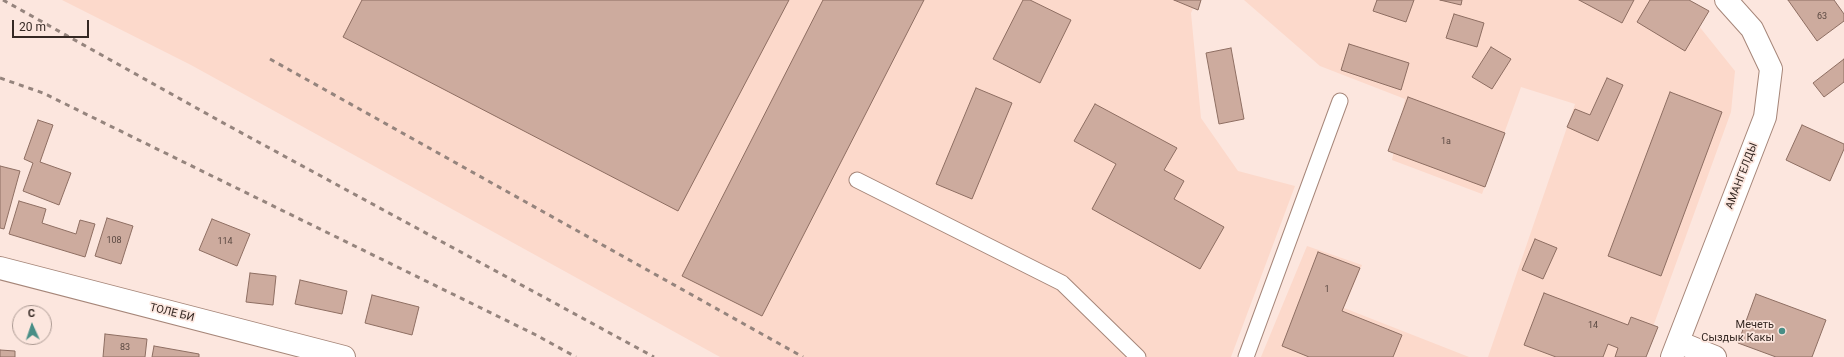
<!DOCTYPE html>
<meta charset="utf-8">
<style>
body{margin:0}
#map{position:relative;width:1844px;height:357px;overflow:hidden;background:#fce6de;font-family:Roboto,sans-serif}
canvas{display:block}
.north{position:absolute;left:12px;top:305px;width:40px;height:40px;box-sizing:border-box;background:#fce6de;border:1px solid #ac9a93;border-radius:50%;rotate:357deg;font-size:11px;font-weight:700;line-height:16px;text-align:center;color:#352823}
.north::after{content:'';display:block;margin:auto;width:14px;height:18px;background:#488e86;clip-path:polygon(50% 0,100% 100%,50% 72%,0 100%)}
.scale{position:absolute;left:12px;top:20px;width:77px;height:18px;box-sizing:border-box;border:2px solid #352823;border-top:0;padding-left:5px;font-size:12px;line-height:14px;white-space:nowrap;color:#352823;-webkit-text-stroke:3px #fce6de;paint-order:stroke}
</style>
<div id="map">
<canvas width="1844" height="357"></canvas>
<div class="north">С</div>
<div class="scale">20 m</div>
</div>
<script>
const ctx = document.querySelector('canvas').getContext('2d');
ctx.lineJoin = 'round';
function fill(path, color) { ctx.fillStyle = color; ctx.fill(path, 'evenodd'); }
const toPath = rows => new Path2D(rows.map(r => 'M' + r).join(''));
function stroke(path, color, width, dash) { ctx.strokeStyle = color; ctx.lineWidth = width; ctx.lineCap = dash ? 'butt' : 'round'; ctx.setLineDash(dash || []); ctx.stroke(path); }
function write(font, color, halo, rows, align = 'center') {
  ctx.font = font + ' Roboto,sans-serif'; ctx.lineWidth = 3.5; ctx.setLineDash([]); ctx.textBaseline = 'middle'; ctx.strokeStyle = halo; ctx.fillStyle = color; for (const [text, x, y, turn = 0] of rows) {
    ctx.save(); ctx.translate(x, y); ctx.rotate((+turn || 0) * Math.PI / 180); ctx.textAlign = isNaN(turn) ? turn : align; if (halo) ctx.strokeText(text, 0, 0); ctx.fillText(text, 0, 0); ctx.restore();
  }
}
const built = toPath([
 [62,0,1197,0,1191,13,1201,118,1238,171,1295,186,1231,357,720,357,191,65],
 [1244,0,1678,0,1735,71,1731,112,1642,357,1488,357,1575,104,1521,87,1482,194,1392,160,1405,99,1320,66],
 [1307,246,1362,265,1344,308,1469,357,1261,357]
]);
const building = toPath([
 [362,0,789,0,678,211,343,37,362,0],
 [823,0,924,0,762,316,682,276,823,0],
 [1023,0,1030,0,1071,20,1040,83,993,59,1023,0],
 [1174,0,1201,0,1198,10,1174,0],
 [1377,0,1414,0,1406,22,1373,11,1377,0],
 [1440,0,1462,0,1461,5,1440,0],
 [1579,0,1634,0,1622,23,1579,0],
 [1650,0,1689,0,1709,11,1685,51,1637,22,1650,0],
 [1788,0,1834,0,1844,14,1844,21,1817,41,1788,0],
 [1454,14,1484,23,1477,47,1446,38,1454,14],
 [1349,44,1409,63,1401,90,1341,70,1349,44],
 [1491,47,1511,59,1492,89,1472,77,1491,47],
 [1231,48,1244,119,1219,124,1206,53,1231,48],
 [1844,59,1844,82,1824,97,1813,83,1844,59],
 [1607,78,1623,85,1598,141,1567,127,1575,109,1590,115,1607,78],
 [976,88,1012,103,972,199,936,184,976,88],
 [1670,92,1722,112,1661,276,1608,256,1670,92],
 [1408,97,1505,133,1485,187,1388,151,1408,97],
 [1095,104,1177,148,1164,170,1184,181,1174,199,1224,227,1200,269,1092,209,1116,164,1074,141,1095,104],
 [38,120,53,125,40,162,71,173,59,205,23,191,33,163,24,159,38,120],
 [1802,125,1844,144,1844,149,1830,181,1786,160,1802,125],
 [0,166,20,171,4,229,0,228,0,166],
 [19,201,46,209,42,223,76,234,80,220,95,224,85,257,9,234,19,201],
 [107,218,133,226,121,264,95,256,107,218],
 [212,219,250,234,237,266,199,250,212,219],
 [1535,239,1557,248,1543,279,1522,270,1535,239],
 [1318,252,1360,268,1342,311,1402,335,1393,357,1309,357,1282,346,1318,252],
 [250,273,276,276,273,305,246,302,250,273],
 [300,280,347,291,342,314,295,304,300,280],
 [1544,293,1628,325,1631,317,1658,327,1646,357,1615,357,1618,348,1608,344,1603,357,1556,357,1524,345,1544,293],
 [1756,294,1826,320,1812,357,1776,357,1738,343,1756,294],
 [372,295,419,307,412,335,365,323,372,295],
 [105,334,147,339,145,357,103,357,105,334],
 [154,346,199,354,199,357,152,357,154,346],
 [0,350,15,351,15,357,0,357,0,350]
]);
const lane = toPath([
 [857,180,1062,283,1138,357],
 [1246,357,1340,101]
]);
const street = toPath([
 [1678,342,1715,357],
 [1672,357,1765,117,1771,69,1752,29,1726,0]
]);
const secondary = toPath([
 [0,268,344,357]
]);
const rail = toPath([
 [3,0,227,125,654,357],
 [270,59,803,357],
 [0,78,43,93,536,335,576,357]
]);
const markers = [
 [1782,331,4,"#488e86"]
];
const numberNames = [
 ["63",1822,17],
 ["1а",1446,142],
 ["108",114,241],
 ["114",225,242],
 ["1",1327,290],
 ["14",1593,326],
 ["83",125,348]
];
const streetNames = [
 ["АМАНГЕЛДЫ",1742,176,-69],
 ["ТОЛЕ БИ",172,313,14]
];
const poiNames = [
 ["Мечеть",1774,325],
 ["Сыздык Какы",1774,338]
];
fill(built, '#fcd9cb');
fill(building, '#cdab9e');
stroke(building, '#8e6e62', 1);
stroke(lane, '#a68679', 17);
stroke(street, '#a68679', 24);
stroke(secondary, '#a68679', 24);
stroke(lane, '#fff', 15);
stroke(street, '#fff', 22);
stroke(secondary, '#fff', 22);
stroke(rail, '#95847d', 3, [5, 5]);
for (const [x, y, r, color] of markers) { const dot = new Path2D(); dot.arc(x, y, r, 0, 2 * Math.PI); ctx.fillStyle = color; ctx.fill(dot); stroke(dot, '#fce6de', 1.5); }
write('9px', '#5b4942', null, numberNames);
write('11px', '#352823', '#fce6de', streetNames);
write('11px', '#352823', '#fce6de', poiNames, 'right');
</script>
